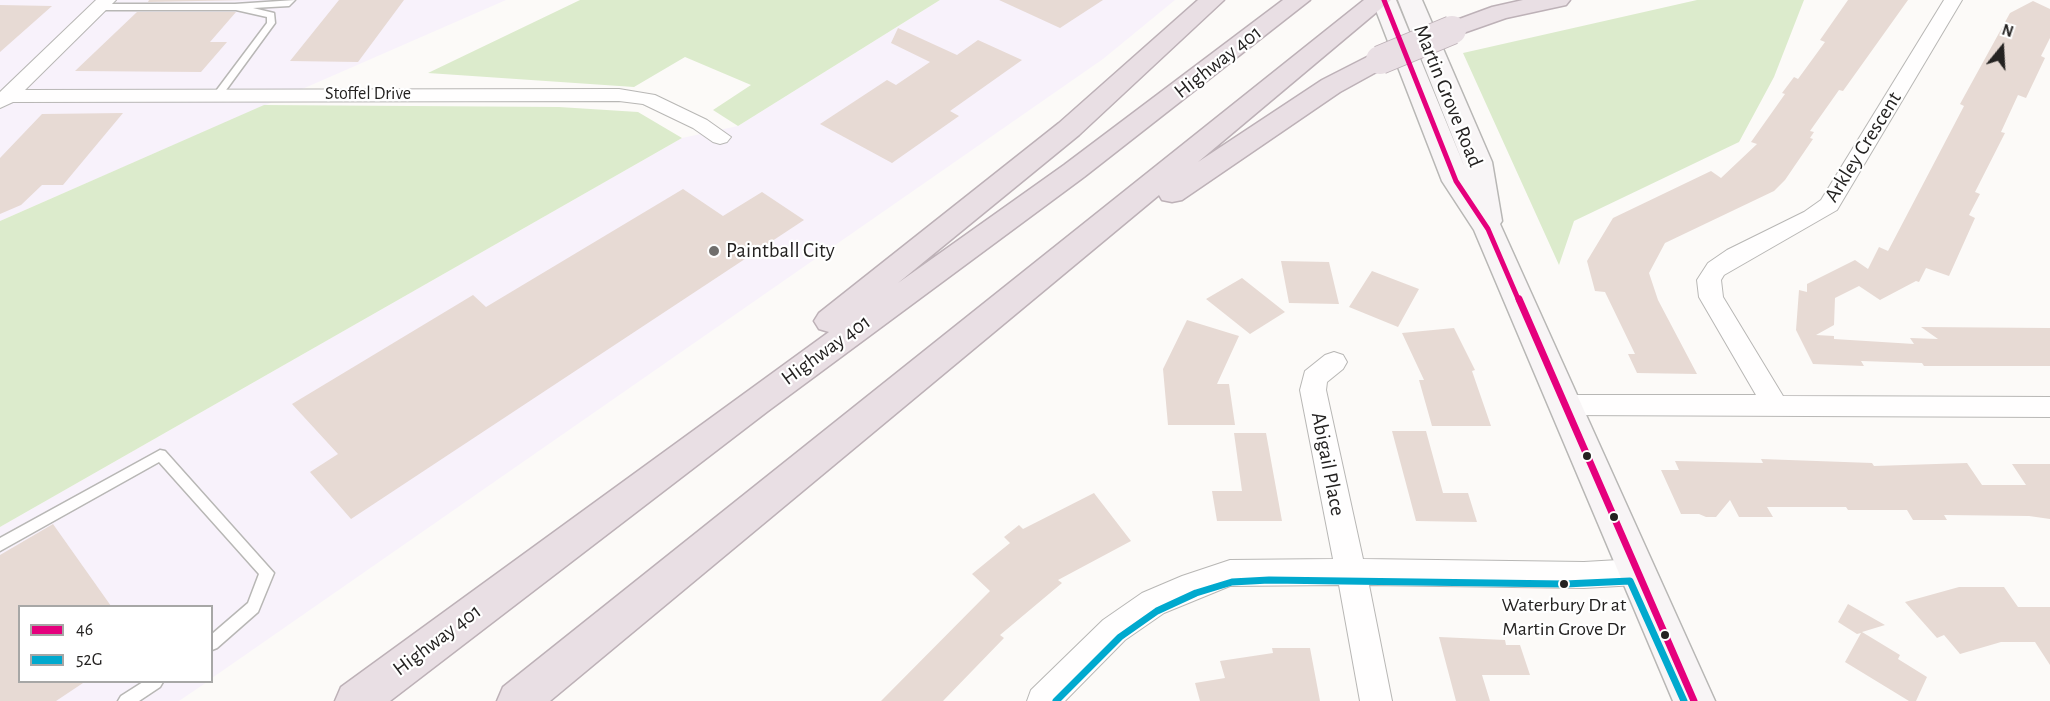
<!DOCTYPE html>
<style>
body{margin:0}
#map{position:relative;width:2050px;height:701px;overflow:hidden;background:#fcfaf8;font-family:"Alegreya Sans",sans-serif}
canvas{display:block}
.legend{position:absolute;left:18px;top:605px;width:195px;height:78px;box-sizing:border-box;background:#fff;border:2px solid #a7a7a6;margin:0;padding:8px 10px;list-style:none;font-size:18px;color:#242221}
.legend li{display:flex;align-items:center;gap:12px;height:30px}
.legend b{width:30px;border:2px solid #a7a7a6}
.north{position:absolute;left:1972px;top:18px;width:60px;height:60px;-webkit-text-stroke:4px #fff;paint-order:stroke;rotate:18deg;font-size:16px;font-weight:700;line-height:24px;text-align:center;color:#242221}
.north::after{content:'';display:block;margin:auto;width:21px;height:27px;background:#242221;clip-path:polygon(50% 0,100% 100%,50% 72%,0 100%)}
</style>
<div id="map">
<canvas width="2050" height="701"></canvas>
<ul class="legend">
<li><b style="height:8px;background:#e5007d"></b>46</li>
<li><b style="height:8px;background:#00a9ce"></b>52G</li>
</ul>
<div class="north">N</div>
</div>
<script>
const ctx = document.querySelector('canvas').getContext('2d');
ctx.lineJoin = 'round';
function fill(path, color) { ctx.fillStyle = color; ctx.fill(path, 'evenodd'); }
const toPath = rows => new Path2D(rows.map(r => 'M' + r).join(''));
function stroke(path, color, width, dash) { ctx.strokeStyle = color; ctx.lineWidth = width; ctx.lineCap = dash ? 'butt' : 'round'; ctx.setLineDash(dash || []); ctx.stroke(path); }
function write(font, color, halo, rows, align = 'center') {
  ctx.font = font + ' "Alegreya Sans",sans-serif'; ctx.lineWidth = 4.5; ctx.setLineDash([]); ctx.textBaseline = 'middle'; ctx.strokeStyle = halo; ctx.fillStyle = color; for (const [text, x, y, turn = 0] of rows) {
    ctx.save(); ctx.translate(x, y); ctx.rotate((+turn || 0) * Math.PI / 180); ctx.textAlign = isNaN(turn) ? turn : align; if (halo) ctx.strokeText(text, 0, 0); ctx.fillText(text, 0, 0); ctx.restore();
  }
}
const industrial = toPath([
 [0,0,506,0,0,221],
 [940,0,1175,0,1103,59,212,678,212,606,20,606,20,682,207,682,179,701,0,701,0,527,682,138,738,126]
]);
const green = toPath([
 [580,0,940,0,738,126,713,110,751,85,685,57,634,87,428,73],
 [1697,0,1804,0,1774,77,1739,142,1574,221,1559,265,1463,53],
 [264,105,559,107,638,112,682,138,0,527,0,221]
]);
const building = toPath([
 [149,0,248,0,148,2],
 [339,0,404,0,358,62,290,61],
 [999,0,1103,0,1060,28],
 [1848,0,1908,0,1843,91,1839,90,1810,131,1814,132,1810,138,1813,139,1785,180,1774,191,1665,243,1649,273,1658,300,1697,374,1637,373,1628,354,1635,354,1605,292,1595,291,1587,261,1613,218,1711,171,1721,178,1757,144,1751,142,1785,94,1782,93,1794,77,1798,79,1825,42,1820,40],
 [2033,1,2050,9,2050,38,2041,56,2045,58,2026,98,2018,95,2001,132,2005,133,1975,192,1980,194,1969,215,1975,218,1949,276,1926,268,1919,282,1916,281,1880,300,1859,286,1835,298,1834,325,1816,335,1834,336,1834,339,1914,344,1910,338,1938,339,1921,327,2050,328,2050,366,1924,366,1922,363,1861,361,1864,366,1813,364,1796,330,1799,290,1807,292,1807,284,1855,260,1868,269,1879,247,1888,251,1964,106,1960,104,2010,13],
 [0,5,52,6,0,52],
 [137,12,236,12,210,42,227,42,201,72,75,71],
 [898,28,957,55,978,40,1022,60,950,111,959,116,892,163,820,124,887,80,896,85,930,62,891,43],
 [123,113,63,185,42,185,21,205,0,214,0,158,42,114],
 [683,189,723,216,762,192,804,220,351,519,310,472,338,454,292,404,473,295,486,307],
 [1281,261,1329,262,1339,304,1289,303],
 [1372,271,1419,289,1398,327,1349,307],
 [1242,278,1285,312,1250,334,1206,299],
 [1187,320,1239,336,1217,384,1229,384,1235,425,1168,425,1163,369],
 [1454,328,1475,370,1472,371,1491,426,1432,426,1419,380,1424,380,1402,333],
 [1392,431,1426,431,1443,493,1468,493,1477,522,1416,521],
 [1234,433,1266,433,1282,521,1217,521,1212,491,1242,491],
 [1761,459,1872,463,1874,466,1967,463,1982,485,2026,485,2012,464,2050,464,2050,519,2029,516,1944,515,1947,520,1913,520,1907,510,1848,510,1846,507,1767,507,1773,517,1739,517,1730,500,1716,517,1706,517,1699,514,1681,514,1661,470,1679,470,1675,461,1763,463],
 [1094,493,1131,541,1058,580,1062,583,1000,635,1004,638,943,701,881,701,990,591,972,574,1010,543,1004,537,1019,525,1023,529],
 [53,524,111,606,20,606,20,681,86,681,56,701,0,701,0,555],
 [1959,587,2004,587,2018,607,2050,607,2050,665,2035,642,2001,642,1960,654,1944,635,1937,638,1905,602],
 [1848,604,1885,625,1862,632,1900,655,1898,659,1927,677,1916,701,1909,701,1845,662,1861,633,1857,634,1838,622],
 [1439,637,1505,640,1506,645,1520,645,1530,675,1482,675,1490,701,1456,701],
 [1272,648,1310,648,1320,701,1200,701,1195,683,1225,678,1220,661,1273,653]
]);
const lane = toPath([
 [295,0,289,6,253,8,274,13,275,23,221,97,218,98,213,95,267,23,267,17,236,10,100,10,96,7,100,4,235,4,295,0],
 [160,450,165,451,274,573,258,612,217,648,212,650,212,634,248,603,259,574,159,462,0,551,0,538,160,450],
 [143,682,163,682,160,687,139,701,118,701,121,696,143,682]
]);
const street = toPath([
 [96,0,116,0,25,90,619,89,655,95,707,120,731,137,727,142,720,144,713,142,693,128,643,104,619,101,13,102,0,108,0,92,96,0],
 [1944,0,1962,0,1837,210,1724,275,1721,280,1723,297,1783,396,2050,397,2050,417,1563,415,1554,412,1550,405,1554,398,1563,395,1756,395,1699,297,1697,280,1708,263,1727,250,1804,212,1821,200,1944,0],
 [1334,352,1343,355,1347,362,1343,369,1327,382,1326,390,1363,559,1584,562,1636,559,1647,563,1651,572,1647,581,1636,585,1584,588,1369,585,1392,701,1360,701,1339,585,1230,586,1164,613,1125,640,1065,701,1027,701,1031,690,1103,620,1142,593,1182,576,1230,560,1333,559,1300,390,1305,371,1325,355,1334,352]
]);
const secondary = toPath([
 [1372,0,1396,0,1465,168,1398,0,1422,0,1492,162,1502,221,1500,224,1715,701,1673,701,1474,230,1442,181,1372,0]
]);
const highway = toPath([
 [1198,0,1224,0,1079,135,898,283,1064,165,1283,0,1310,0,1084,177,768,411,390,701,335,701,341,687,829,332,819,329,814,321,819,313,1059,123,1198,0],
 [1364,0,1391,0,1198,162,1322,80,1371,55,1380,52,1389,55,1393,60,1389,65,1340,92,1182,200,1172,202,1162,200,1159,195,550,701,497,701,503,687,1364,0],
 [1523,0,1570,0,1566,5,1506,18,1452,37,1443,35,1440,30,1443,25,1492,7,1523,0]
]);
const highwayBridge = toPath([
 [1380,60,1452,30]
]);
const bus1Far1 = toPath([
 [1384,0,1456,181,1488,229,1519,301]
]);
const bus1 = toPath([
 [1519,299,1694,701]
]);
const bus2 = toPath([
 [1056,701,1120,637,1157,611,1196,593,1232,582,1269,580,1565,584,1630,581,1684,701]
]);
const markers = [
 [714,251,6,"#706e6c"],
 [1587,456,5,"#242221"],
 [1614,517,5,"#242221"],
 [1564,584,5,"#242221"],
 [1665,635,5,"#242221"]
];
const farStreetnames = [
 ["Stoffel Drive",368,94]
];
const busNames = [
 ["Waterbury Dr at",1564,605],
 ["Martin Grove Dr",1564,629]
];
const streetNames = [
 ["Highway 401",1218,62,-38],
 ["Martin Grove Road",1448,96,68],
 ["Arkley Crescent",1863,147,-58],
 ["Highway 401",826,350,-36],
 ["Abigail Place",1328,464,79],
 ["Highway 401",437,640,-37]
];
const poiNames = [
 ["Paintball City",726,251]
];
fill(industrial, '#f8f2fb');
fill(green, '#dcebcc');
fill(building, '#e7dad4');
stroke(lane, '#b8b7b5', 3);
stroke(street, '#b8b7b5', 2);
stroke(secondary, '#b8b7b5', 3);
stroke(highway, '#bdb1b7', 3);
fill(lane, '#fffefe');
fill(street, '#fffefe');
fill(secondary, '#f8f5f6');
fill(highway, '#e9dfe4');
stroke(highwayBridge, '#bdb1b7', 30, []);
stroke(highwayBridge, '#e9dfe4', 28);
stroke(bus1Far1, '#e5007d', 5);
stroke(bus1, '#e5007d', 7);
stroke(bus2, '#00a9ce', 7);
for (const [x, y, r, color] of markers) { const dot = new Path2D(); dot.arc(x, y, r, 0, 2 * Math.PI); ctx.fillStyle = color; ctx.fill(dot); stroke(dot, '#fff', 2); }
write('18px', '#242221', '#fff', farStreetnames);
write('20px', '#242221', '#fff', busNames);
write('21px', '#242221', '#fff', streetNames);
write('21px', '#242221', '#fff', poiNames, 'left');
</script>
